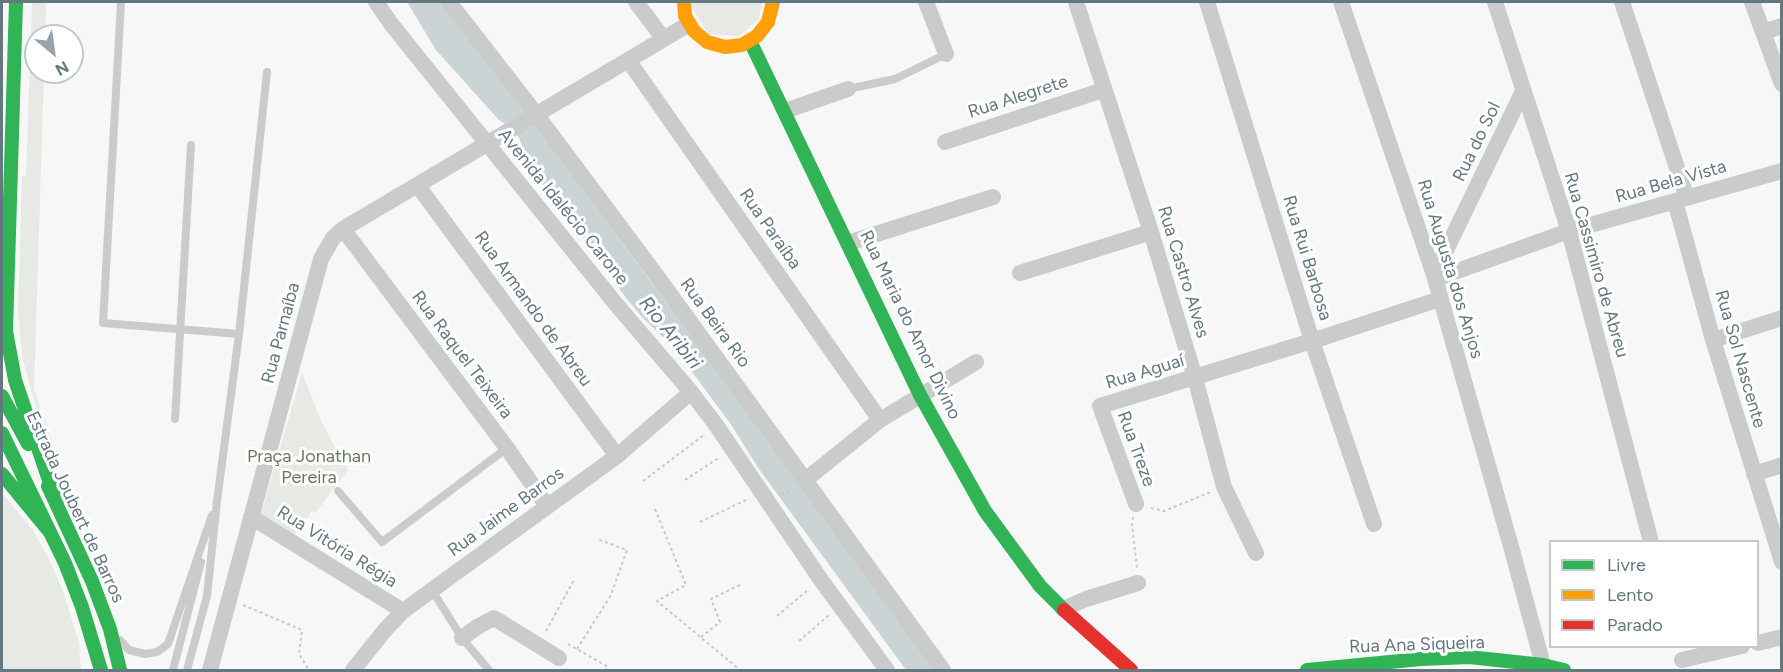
<!DOCTYPE html>
<meta charset="utf-8">
<style>
body{margin:0}
#map{position:relative;width:1783px;height:672px;overflow:hidden;background:#f7f7f7;font-family:Figtree,sans-serif}
canvas{display:block}
.frame{position:absolute;inset:0;border:3px solid #647880;pointer-events:none}
.legend{position:absolute;left:1549px;top:540px;width:210px;height:108px;box-sizing:border-box;background:#fff;border:2px solid #c1c9cc;margin:0;padding:8px 10px;list-style:none;font-size:18px;color:#647880}
.legend li{display:flex;align-items:center;gap:12px;height:30px}
.legend b{width:30px;border:2px solid #c1c9cc}
.north{position:absolute;left:24px;top:24px;width:60px;height:60px;box-sizing:border-box;background:#fff;border:2px solid #c1c9cc;border-radius:50%;rotate:151deg;font-size:16px;font-weight:700;line-height:24px;text-align:center;color:#647880}
.north::after{content:'';display:block;margin:auto;width:21px;height:27px;background:#97a4aa;clip-path:polygon(50% 0,100% 100%,50% 72%,0 100%)}
</style>
<div id="map">
<canvas width="1783" height="672"></canvas>
<div class="frame"></div>
<ul class="legend">
<li><b style="height:8px;background:#30b455"></b>Livre</li>
<li><b style="height:8px;background:#ff9f0a"></b>Lento</li>
<li><b style="height:8px;background:#e5322d"></b>Parado</li>
</ul>
<div class="north">N</div>
</div>
<script>
const ctx = document.querySelector('canvas').getContext('2d');
ctx.lineJoin = 'round';
function fill(path, color) { ctx.fillStyle = color; ctx.fill(path, 'evenodd'); }
const toPath = rows => new Path2D(rows.map(r => 'M' + r).join(''));
function stroke(path, color, width, dash) { ctx.strokeStyle = color; ctx.lineWidth = width; ctx.lineCap = dash ? 'butt' : 'round'; ctx.setLineDash(dash || []); ctx.stroke(path); }
function write(font, color, halo, rows, align = 'center') {
  ctx.font = font + ' Figtree,sans-serif'; ctx.lineWidth = 6; ctx.setLineDash([]); ctx.textBaseline = 'middle'; ctx.strokeStyle = halo; ctx.fillStyle = color; for (const [text, x, y, turn = 0] of rows) {
    ctx.save(); ctx.translate(x, y); ctx.rotate((+turn || 0) * Math.PI / 180); ctx.textAlign = isNaN(turn) ? turn : align; if (halo) ctx.strokeText(text, 0, 0); ctx.fillText(text, 0, 0); ctx.restore();
  }
}
const green = toPath([
 [32,2,46,2,45,36,36,36,36,72,44,72,34,390,59,460,35,403,23,360,18,313,22,176,26,176],
 [689,2,763,2,758,20,739,36,708,34],
 [302,373,322,423,348,470,315,513,312,511,293,537,261,515,261,513],
 [2,493,32,529,48,557,63,591,79,643,81,670,2,670]
]);
const water = toPath([
 [407,2,444,2,938,670,906,670,759,469,730,423,675,349,642,317,626,298,591,248,532,170,519,138,512,128,499,120,436,50]
]);
const path = toPath([
 [685,480,720,457],
 [643,481,704,435],
 [781,495,792,489],
 [1151,508,1164,511,1211,492],
 [655,509,686,585,657,601,740,670],
 [1133,517,1132,525,1137,568],
 [700,522,748,499],
 [243,605,302,630,299,654,309,670],
 [777,616,809,589],
 [546,631,574,580],
 [701,637,720,622,711,599,742,584],
 [799,641,829,615],
 [568,644,608,667,606,670],
 [577,649,611,595,627,550,597,539]
]);
const lane = toPath([
 [121,2,103,323,239,334],
 [848,89,895,79,946,54],
 [175,419,191,145],
 [338,491,382,542,507,448],
 [432,590,462,638,489,670],
 [120,640,129,650,145,654,157,652,168,644,212,515],
 [173,670,201,562],
 [187,670,207,596,217,501,239,334,267,72]
]);
const street = toPath([
 [376,2,392,25,615,303,691,392,716,425,821,580,887,670],
 [449,2,536,114,654,272,943,670],
 [636,2,663,38],
 [926,2,946,54],
 [1076,2,1151,232,1195,378,1224,487,1256,553],
 [1207,2,1312,341,1374,524],
 [1341,2,1434,275,1512,550,1543,665],
 [1495,2,1569,231,1651,542],
 [1622,2,1687,198],
 [1752,2,1782,84],
 [1763,32,1782,26],
 [628,60,880,420],
 [785,111,848,89],
 [945,142,1103,90],
 [418,186,617,456],
 [1675,201,1713,340,1782,562],
 [343,229,507,448,547,506],
 [848,243,993,197],
 [1020,273,1151,232],
 [1434,275,1523,91],
 [1435,279,1569,231,1782,171],
 [1713,340,1782,318],
 [1754,474,1782,465],
 [804,481,880,420,976,362],
 [1136,504,1100,406,1312,341,1440,299],
 [251,517,403,611],
 [1063,609,1086,599,1138,583],
 [462,638,477,627,494,618,559,658],
 [1758,643,1782,637],
 [1682,660,1742,646],
 [210,670,321,259,333,238,343,229,689,24],
 [353,670,385,630,403,611,617,456,691,392]
]);
const fast = toPath([
 [16,2,6,331,15,380,57,504],
 [750,41,920,395,985,511,1040,586,1064,610],
 [2,396,28,444],
 [2,433,65,563,82,607,101,670],
 [2,474,49,531],
 [48,486,92,581,110,629,120,670],
 [1307,670,1421,659,1469,657,1543,665,1564,670]
]);
const slow = toPath([
 [684,2,685,16,694,31,707,42,725,47,742,45,757,36,768,22,773,2]
]);
const jam = toPath([
 [1064,610,1131,670]
]);
const streetNames = [
 ["Rua Alegrete",1018,97,-18],
 ["Rua do Sol",1477,142,-64],
 ["Rua Bela Vista",1671,182,-16],
 ["Avenida Idalécio Carone",563,207,51],
 ["Rua Paraíba",770,229,55],
 ["Rua Rui Barbosa",1307,258,73],
 ["Rua Cassimiro de Abreu",1596,265,74],
 ["Rua Augusta dos Anjos",1450,269,73],
 ["Rua Castro Alves",1183,272,73],
 ["Rua Armando de Abreu",533,309,54],
 ["Rua Beira Rio",715,323,54],
 ["Rua Maria do Amor Divino",910,325,64],
 ["Rua Parnaíba",281,333,-75],
 ["Rua Raquel Teixeira",462,355,53],
 ["Rua Sol Nascente",1740,359,74],
 ["Rua Aguaí",1145,372,-17],
 ["Rua Treze",1136,449,70],
 ["Estrada Joubert de Barros",75,507,65],
 ["Rua Jaime Barros",506,512,-36],
 ["Rua Vitória Régia",337,547,32],
 ["Rua Ana Siqueira",1417,645,-2]
];
const parkNames = [
 ["Praça Jonathan",309,457],
 ["Pereira",309,478]
];
const waterNames = [
 ["Rio Aribiri",670,333,51]
];
fill(green, '#e6e9e4');
fill(water, '#cad4d5');
stroke(path, '#c8c9ca', 2, [3, 3]);
stroke(lane, '#cacccc', 8);
stroke(street, '#cacccc', 16);
stroke(fast, '#30b455', 14);
stroke(slow, '#ff9f0a', 14);
stroke(jam, '#e5322d', 14);
write('18px', '#647880', '#fff', streetNames);
write('18px', '#6a7862', '#fff', parkNames);
write('italic 20px', '#5e777b', '#fff', waterNames);
</script>
